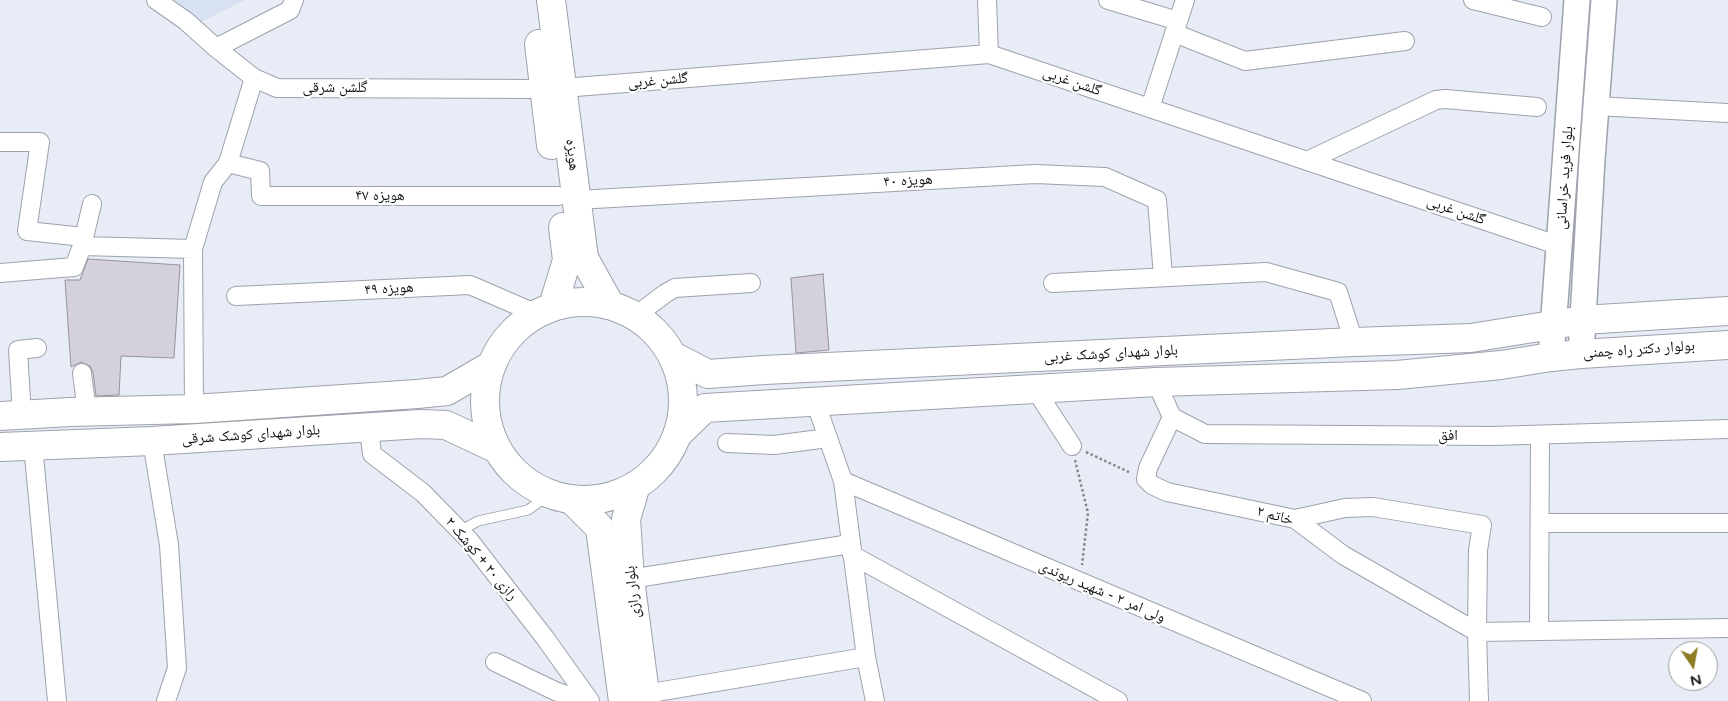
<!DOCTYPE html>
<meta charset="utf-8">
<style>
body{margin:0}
#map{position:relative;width:1728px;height:701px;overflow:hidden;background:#e7ecf6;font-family:"Varela Round",sans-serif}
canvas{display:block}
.north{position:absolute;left:1668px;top:641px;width:50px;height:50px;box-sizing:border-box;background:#fff;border:1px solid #9fa0a1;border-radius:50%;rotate:168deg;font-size:14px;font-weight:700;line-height:20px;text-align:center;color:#0f1114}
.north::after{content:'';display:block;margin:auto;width:18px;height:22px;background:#8e7c22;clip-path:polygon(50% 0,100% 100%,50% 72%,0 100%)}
</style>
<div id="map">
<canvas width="1728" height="701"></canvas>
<div class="north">N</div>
</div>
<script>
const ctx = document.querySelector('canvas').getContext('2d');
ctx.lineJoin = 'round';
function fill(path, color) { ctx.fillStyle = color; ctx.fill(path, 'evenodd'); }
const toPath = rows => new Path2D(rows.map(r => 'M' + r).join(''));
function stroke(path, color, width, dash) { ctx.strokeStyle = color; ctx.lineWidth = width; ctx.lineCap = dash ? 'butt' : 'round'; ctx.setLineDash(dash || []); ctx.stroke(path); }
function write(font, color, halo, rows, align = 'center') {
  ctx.font = font + ' "Varela Round","Noto Naskh Arabic",sans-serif'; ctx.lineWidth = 4.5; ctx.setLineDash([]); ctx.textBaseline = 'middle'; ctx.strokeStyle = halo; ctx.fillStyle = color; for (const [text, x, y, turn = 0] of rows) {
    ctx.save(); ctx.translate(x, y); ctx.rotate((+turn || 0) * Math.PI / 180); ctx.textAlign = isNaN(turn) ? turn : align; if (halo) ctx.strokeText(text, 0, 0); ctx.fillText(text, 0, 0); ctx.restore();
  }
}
const built = toPath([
 [171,0,245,0,201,22]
]);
const building = toPath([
 [88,259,180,265,174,358,121,356,119,395,96,396,93,372,90,366,81,362,71,367,65,280,80,280,88,259],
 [823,274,829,350,796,353,791,278,823,274]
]);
const path = toPath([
 [1086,452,1131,473],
 [1075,460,1088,513,1082,565]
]);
const lane = toPath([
 [460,531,478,521,528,510,550,494]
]);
const street = toPath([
 [156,0,186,21,216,48,254,78,277,88,544,89],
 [987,0,989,54],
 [1108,0,1178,21],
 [1473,0,1542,17],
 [1174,33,1245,61,1405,41],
 [216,48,290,10,294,0],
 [563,88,989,54,1560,246],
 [1596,106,1728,113],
 [1150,108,1185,0],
 [0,142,40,142,27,231,84,237],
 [1307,161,1436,100,1445,99,1537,107],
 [228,163,260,171,261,196,559,196],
 [577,200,1035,174,1105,177,1157,200,1163,277],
 [82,246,92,204],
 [0,273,74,267,82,246,193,249],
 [1053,283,1266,272,1338,292,1354,342],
 [236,296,470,285,537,314],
 [635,316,666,293,675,288,751,283],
 [82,373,87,412],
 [1156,382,1172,417],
 [1035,389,1072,446],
 [815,401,843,481,866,657,875,701],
 [194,409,193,249,213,182,228,163,254,78],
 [22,415,18,350,37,348],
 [1172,417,1205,434,1492,436,1728,429],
 [1172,417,1148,468,1146,479,1152,485,1167,492,1295,519,1343,555,1477,632],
 [369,428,372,454,423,493,469,540,545,638,590,701],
 [152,441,169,545,177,668,166,701],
 [727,443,774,445,828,438],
 [33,445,57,701],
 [843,481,1362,701],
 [1295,519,1345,508,1373,507,1482,525,1478,550,1477,632,1479,701],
 [1540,523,1728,523],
 [852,555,1118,701],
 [630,579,850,544],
 [1539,630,1540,435],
 [1477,632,1728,628],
 [495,662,555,691,584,701],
 [645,694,866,657]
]);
const secondary = toPath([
 [1581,354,1592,159,1604,0],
 [1551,357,1577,0]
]);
const primary = toPath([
 [551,0,584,258,610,305],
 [539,44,551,145],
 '485 401a99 99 0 1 1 198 0a99 99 0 1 1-198 0Z',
 [553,306,567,260,563,227],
 [673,356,708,374,764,370,1354,342,1471,338,1583,320,1728,311],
 [0,416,70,412,194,409,417,394,447,391,490,366],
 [677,435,705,408,1156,382,1397,375,1501,365,1551,357,1581,354,1728,345],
 [0,447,152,441,421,424,446,425,497,449],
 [636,485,626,519,630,579,646,701],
 [574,502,600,528,623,701]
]);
const streetNames = [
 ["گلشن غربی",658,81,-5],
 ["گلشن غربی",1072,82,19],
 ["گلشن شرقی",335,88],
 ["هویزه",572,155,83],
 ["بلوار فرید خراسانی",1565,178,-86],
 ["هویزه ۴۰",908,181,-3],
 ["هویزه ۴۷",380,196],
 ["گلشن غربی",1456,211,19],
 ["هویزه ۴۹",389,289,-3],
 ["بولوار دکتر راه چمنی",1639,350,-4],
 ["بلوار شهدای کوشک غربی",1111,354,-3],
 ["بلوار شهدای کوشک شرقی",251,435,-4],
 ["افق",1448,436],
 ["خاتم ۲",1275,516,15],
 ["رازی ۲۰ + کوشک ۲",481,559,50],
 ["بلوار رازی",633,592,-96],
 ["ولی امر ۲ - شهید ریوندی",1102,592,23]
];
fill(built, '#d8e1f1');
fill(building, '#d5d1db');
stroke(building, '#96939c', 1);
stroke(lane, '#9da2ac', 11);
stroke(street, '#9da2ac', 20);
stroke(secondary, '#9da2ac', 28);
stroke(primary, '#9da2ac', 30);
stroke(path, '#83878d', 2.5, [2.5, 2.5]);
stroke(lane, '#fff', 9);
stroke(street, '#fff', 18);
stroke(secondary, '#fff', 25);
stroke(primary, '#fff', 28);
write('15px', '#0f1114', '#fff', streetNames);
</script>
